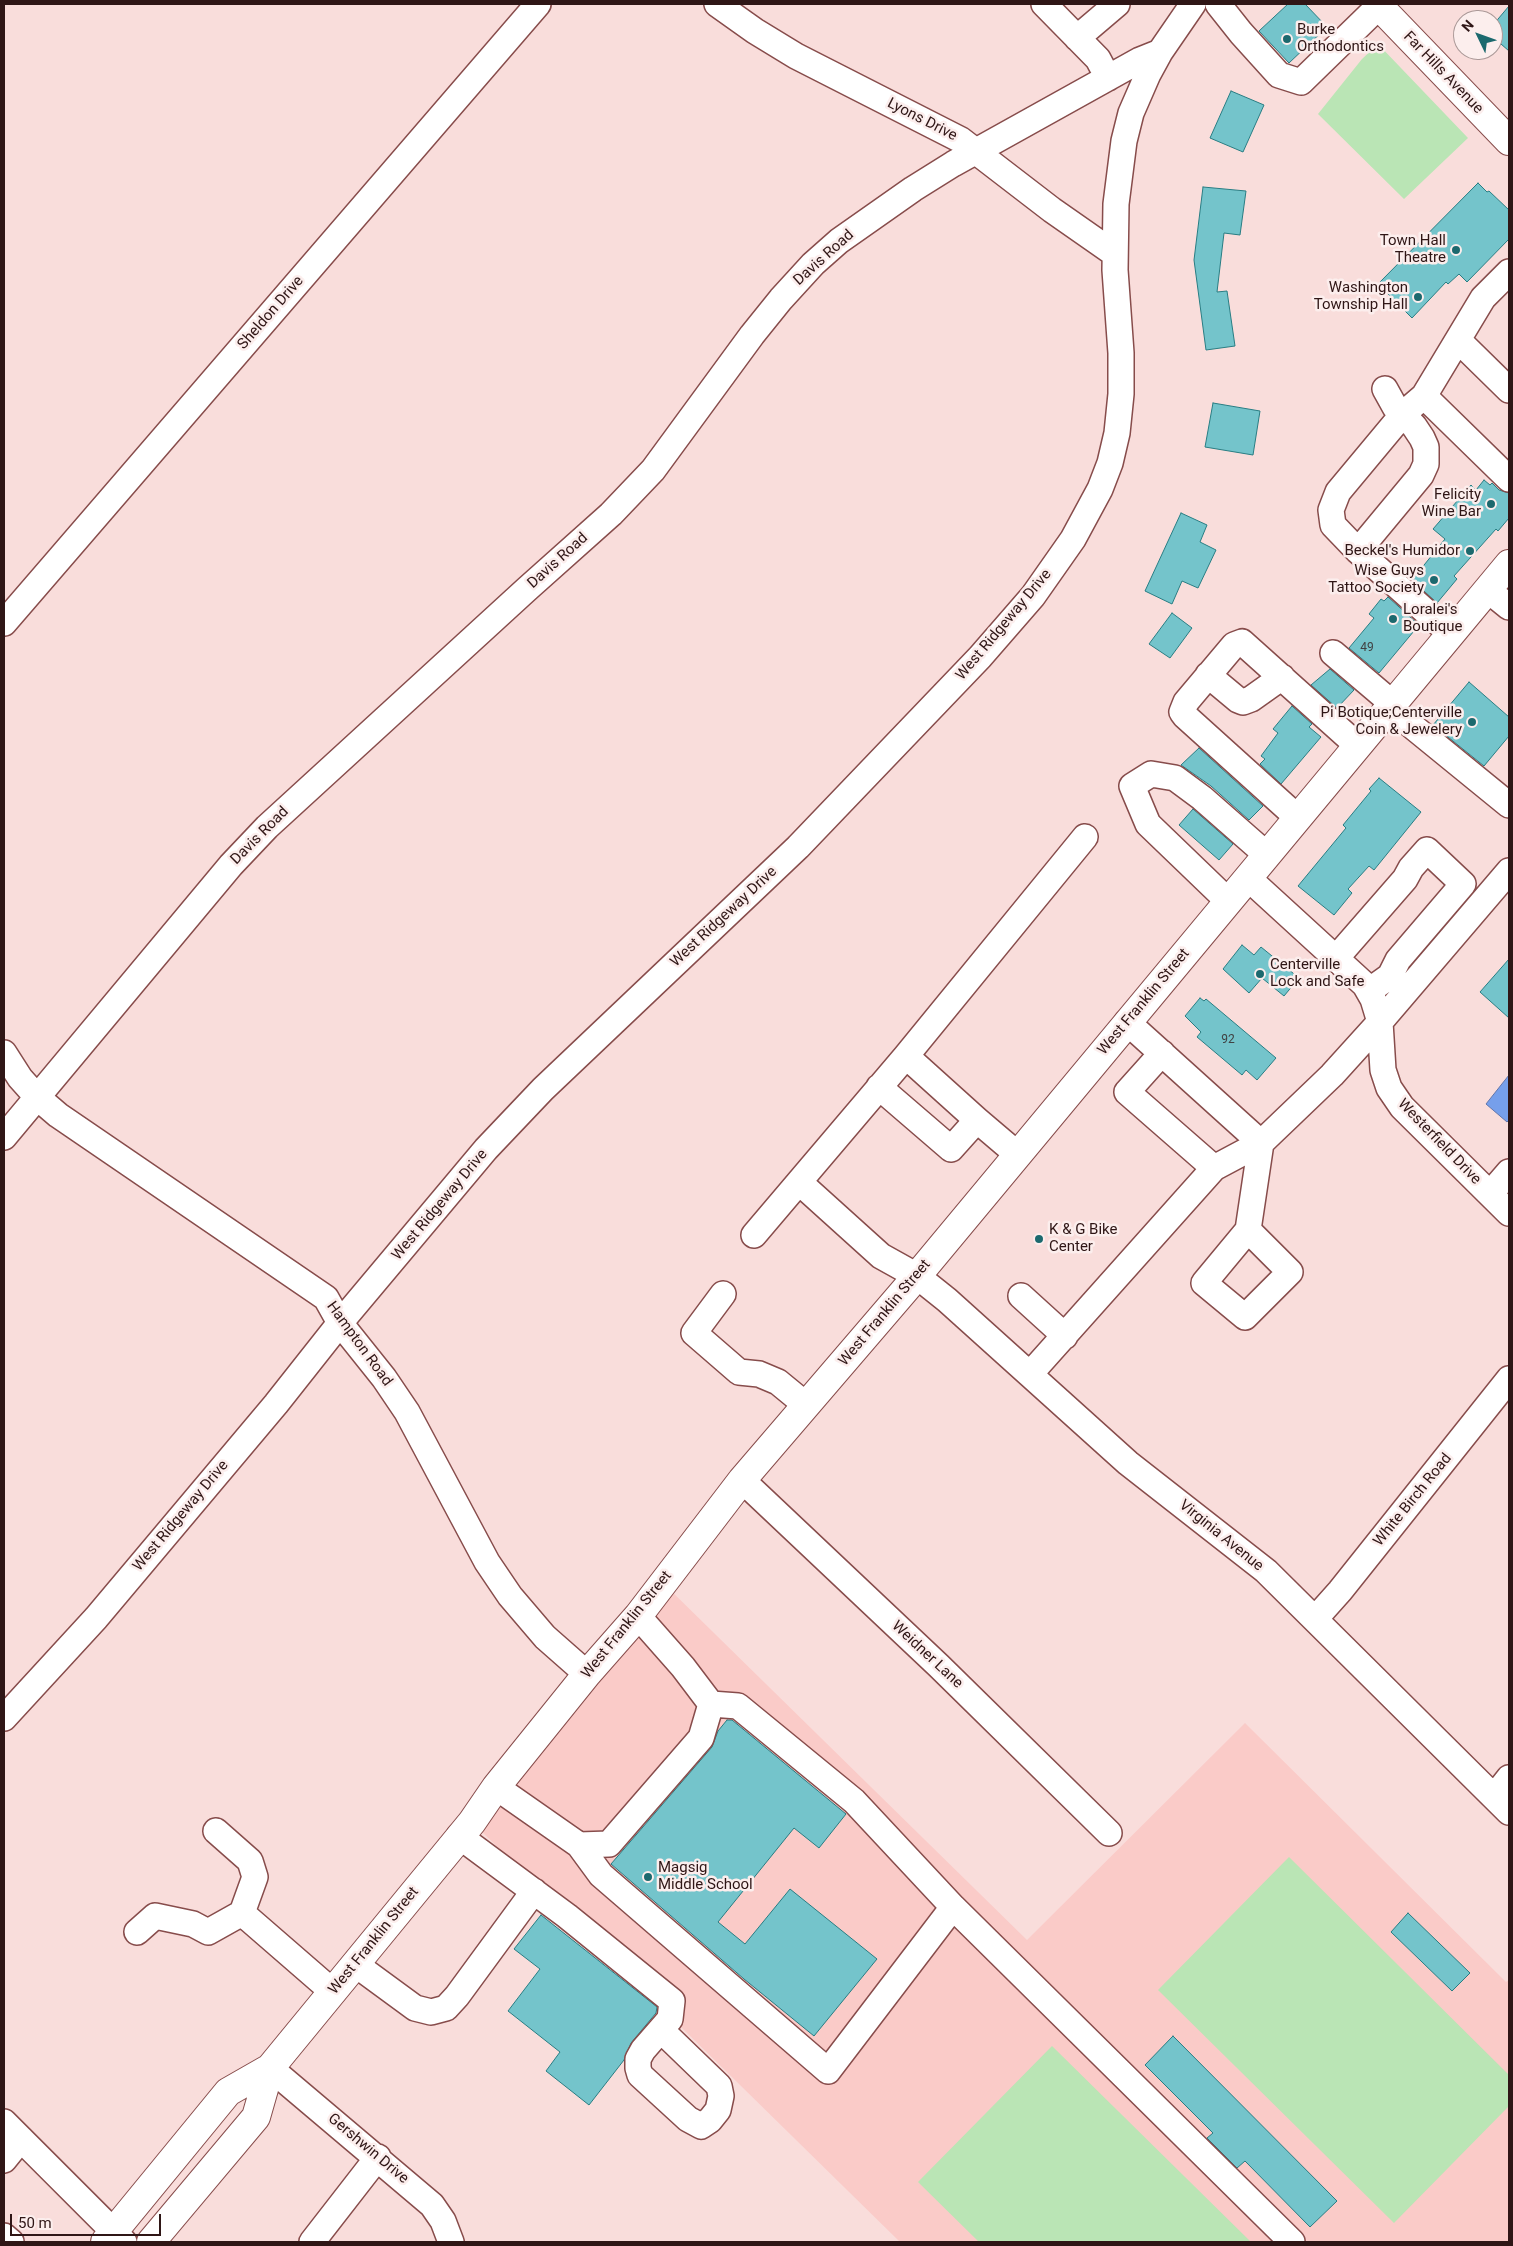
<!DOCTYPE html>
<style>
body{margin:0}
#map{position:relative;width:1513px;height:2246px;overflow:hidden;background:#f9dddb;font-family:Roboto,sans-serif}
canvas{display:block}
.frame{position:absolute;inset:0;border:5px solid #2f1616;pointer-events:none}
.north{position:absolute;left:1453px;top:10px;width:50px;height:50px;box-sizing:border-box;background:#fceeed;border:1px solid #aa9897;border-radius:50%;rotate:312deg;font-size:14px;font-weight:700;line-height:20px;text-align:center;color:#2f1616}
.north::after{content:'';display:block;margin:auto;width:18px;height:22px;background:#1c696e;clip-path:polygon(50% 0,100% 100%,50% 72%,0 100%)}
.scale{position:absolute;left:10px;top:2214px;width:151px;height:22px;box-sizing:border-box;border:2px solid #2f1616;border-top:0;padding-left:6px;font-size:15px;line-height:18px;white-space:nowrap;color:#2f1616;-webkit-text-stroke:4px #fceeed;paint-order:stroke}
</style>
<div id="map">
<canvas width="1513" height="2246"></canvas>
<div class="frame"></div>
<div class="north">N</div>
<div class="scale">50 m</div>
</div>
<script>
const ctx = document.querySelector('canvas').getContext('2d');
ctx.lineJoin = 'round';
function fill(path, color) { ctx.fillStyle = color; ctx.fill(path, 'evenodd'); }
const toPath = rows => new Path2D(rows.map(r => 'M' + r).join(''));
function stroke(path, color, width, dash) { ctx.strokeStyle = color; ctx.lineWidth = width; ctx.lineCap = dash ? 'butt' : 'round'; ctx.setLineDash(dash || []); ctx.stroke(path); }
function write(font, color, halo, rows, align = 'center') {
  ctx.font = font + ' Roboto,sans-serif'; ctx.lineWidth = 5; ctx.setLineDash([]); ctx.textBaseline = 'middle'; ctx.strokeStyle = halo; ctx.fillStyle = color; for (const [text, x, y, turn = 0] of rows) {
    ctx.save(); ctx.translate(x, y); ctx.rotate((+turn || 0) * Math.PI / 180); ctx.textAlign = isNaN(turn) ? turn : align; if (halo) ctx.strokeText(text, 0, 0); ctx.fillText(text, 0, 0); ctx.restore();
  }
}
const built = toPath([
 [662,1582,1027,1940,1245,1723,1506,1982,1509,1980,1509,2242,900,2242,472,1822]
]);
const green = toPath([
 [1378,44,1468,138,1404,199,1318,114,1362,59],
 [1289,1857,1509,2075,1509,2106,1394,2223,1158,1990],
 [1052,2046,1251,2242,979,2242,918,2182]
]);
const water = toPath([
 [1509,1075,1509,1120,1507,1122,1486,1104,1509,1075]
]);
const building = toPath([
 [1288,4,1305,4,1327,27,1289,63,1259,31,1288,4],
 [1509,6,1509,51,1493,37,1493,25,1509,6],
 [1231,91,1264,105,1243,152,1210,138,1231,91],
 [1478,183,1487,192,1489,191,1509,210,1509,239,1467,282,1459,274,1448,284,1446,282,1412,318,1378,284,1478,183],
 [1203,187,1246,191,1240,235,1224,233,1217,292,1227,291,1235,346,1206,350,1194,260,1203,187],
 [1213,403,1260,411,1253,455,1205,447,1213,403],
 [1484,480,1490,485,1492,483,1499,490,1509,493,1509,518,1498,531,1496,529,1454,576,1457,579,1437,603,1412,580,1445,539,1433,529,1471,485,1476,490,1484,480],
 [1181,513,1207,525,1200,542,1216,550,1198,588,1182,581,1172,604,1145,591,1181,513],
 [1388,597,1419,625,1379,673,1349,648,1374,618,1369,614,1381,599,1384,601,1388,597],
 [1172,613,1192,628,1170,658,1149,644,1172,613],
 [1330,669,1354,690,1337,708,1311,685,1330,669],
 [1469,682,1509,717,1509,736,1484,766,1433,725,1469,682],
 [1292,706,1312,724,1309,727,1321,737,1281,784,1260,764,1265,759,1261,756,1278,733,1273,729,1292,706],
 [1199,748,1263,806,1249,820,1211,786,1181,765,1199,748],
 [1379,778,1421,812,1374,870,1369,866,1348,889,1352,893,1334,915,1298,886,1346,828,1343,825,1371,791,1369,789,1379,778],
 [1193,809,1233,844,1219,860,1179,825,1193,809],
 [1242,945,1254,955,1261,947,1299,978,1284,996,1262,978,1249,993,1223,969,1242,945],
 [1509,959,1509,1018,1480,992,1509,959],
 [1200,998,1204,1001,1206,999,1276,1058,1257,1080,1246,1070,1242,1075,1197,1037,1201,1032,1185,1016,1200,998],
 [727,1720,732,1720,846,1814,819,1848,794,1828,718,1922,745,1944,790,1889,877,1959,814,2036,744,1979,611,1864,712,1747,718,1731,727,1720],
 [1408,1913,1470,1973,1452,1991,1391,1932,1408,1913],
 [541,1915,657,2007,656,2013,631,2043,624,2060,589,2105,546,2071,560,2052,508,2011,540,1969,514,1949,541,1915],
 [1173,2036,1337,2201,1310,2227,1245,2161,1237,2168,1207,2138,1213,2133,1145,2065,1173,2036]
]);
const minor = toPath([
 [717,4,755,31,796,56,961,140,1052,210,1115,254],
 [1044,4,1098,59,1108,78],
 [1218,4,1241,33,1279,75,1301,82,1379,6],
 [1077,38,1117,4],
 [1458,340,1509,390],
 [1424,396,1509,479],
 [1358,551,1421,475,1426,464,1426,447,1422,438,1414,426,1395,407,1385,389],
 [1488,590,1509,607],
 [4,623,538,4],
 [1451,634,1358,551,1333,525,1331,510,1338,492,1403,414,1424,396,1483,298,1509,272],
 [1333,653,1393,704],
 [1208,675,1238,700,1243,702,1251,699,1282,677],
 [1390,708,1509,805],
 [1298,818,1185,716,1182,712,1186,702,1234,645,1242,642,1358,746],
 [1248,878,1365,985,1373,999,1380,1022,1383,1070,1389,1088,1402,1107,1509,1213],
 [1228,901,1148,824,1132,786,1151,774,1175,778,1202,798,1267,855],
 [1337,957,1405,879,1411,868,1427,850,1463,884,1398,960,1390,976,1369,991],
 [1127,1022,1261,1143,1332,1075,1380,1022,1509,871],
 [4,1053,20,1078,37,1097,58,1115,326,1298,340,1323,384,1378,407,1412,487,1562,510,1596,545,1637,587,1674],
 [879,1087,951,1149,977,1120,906,1056],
 [977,1120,1017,1154],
 [4,1137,231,865,267,827,527,589,611,514,653,470,752,335,781,299,813,264,839,241,913,189,953,164,1140,60,1160,52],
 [1214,1168,1261,1143],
 [799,1182,906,1056,1085,837],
 [1490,1194,1509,1172],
 [1248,1230,1290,1272,1245,1317,1204,1283,1248,1230,1261,1143],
 [754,1235,799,1182,881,1256,917,1276,947,1300,1128,1463,1266,1571,1509,1812],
 [723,1294,694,1333,739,1372,759,1374,778,1382,806,1405],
 [1021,1296,1065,1336],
 [1030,1374,1214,1168,1127,1092,1162,1053],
 [742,1480,939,1666,1109,1833],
 [1315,1619,1340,1591,1509,1379],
 [711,1704,738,1706,854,1801,953,1907,1292,2242],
 [4,1718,96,1618,276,1404,340,1323,486,1149,543,1089,798,847,980,657,1033,596,1073,539,1100,489,1110,463,1117,433,1121,394,1121,353,1115,270,1116,204,1124,141,1131,113,1148,74,1160,52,1193,4],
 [496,1787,579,1845,609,1844,701,1738,711,1704,683,1667,638,1616],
 [1494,1797,1509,1778],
 [216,1831,250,1861,255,1877,242,1913,333,1992],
 [459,1836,567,1916,672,2001,670,2019,643,2050,638,2059,638,2068,640,2075,688,2119,701,2126,710,2120,718,2110,721,2096,719,2086,661,2030],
 [579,1845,601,1875,828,2071,953,1907],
 [137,1932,155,1916,193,1924,208,1932,242,1913],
 [355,1964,415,2008,431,2012,446,2008,457,1996,534,1891],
 [270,2068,432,2205,443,2221,451,2242],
 [4,2122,124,2242],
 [4,2160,21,2139],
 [4,2236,11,2242],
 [312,2242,378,2157]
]);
const major = toPath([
 [1377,4,1509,141],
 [105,2242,228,2092,270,2068,472,1822,496,1787,587,1674,638,1616,742,1480,917,1276,1509,564],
 [151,2242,256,2117,270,2068]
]);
const markers = [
 [1287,39,5,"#1c696e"],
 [1456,250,5,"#1c696e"],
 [1418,297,5,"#1c696e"],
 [1491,504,5,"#1c696e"],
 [1470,551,5,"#1c696e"],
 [1434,580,5,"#1c696e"],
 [1393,619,5,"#1c696e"],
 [1472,722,5,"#1c696e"],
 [1260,974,5,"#1c696e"],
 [1039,1239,5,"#1c696e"],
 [648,1877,5,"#1c696e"]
];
const numberNames = [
 ["49",1367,648],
 ["92",1228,1040]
];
const poiNames = [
 ["Burke",1297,30,"left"],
 ["Orthodontics",1297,47,"left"],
 ["Town Hall",1446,241],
 ["Theatre",1446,258],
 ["Washington",1408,288],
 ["Township Hall",1408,305],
 ["Felicity",1481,495],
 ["Wine Bar",1481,512],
 ["Beckel's Humidor",1460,551],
 ["Wise Guys",1424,571],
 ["Tattoo Society",1424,588],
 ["Loralei's",1403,610,"left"],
 ["Boutique",1403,627,"left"],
 ["Pi Botique;Centerville",1462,713],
 ["Coin & Jewelery",1462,730],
 ["Centerville",1270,965,"left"],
 ["Lock and Safe",1270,982,"left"],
 ["K & G Bike",1049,1230,"left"],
 ["Center",1049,1247,"left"],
 ["Magsig",658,1868,"left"],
 ["Middle School",658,1885,"left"]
];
const streetNames = [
 ["Far Hills Avenue",1443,73,46],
 ["Lyons Drive",922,120,27],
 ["Davis Road",824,258,-42],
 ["Sheldon Drive",271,313,-49],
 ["Davis Road",558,561,-42],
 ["West Ridgeway Drive",1004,625,-50],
 ["Davis Road",260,836,-45],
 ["West Ridgeway Drive",724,917,-43],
 ["West Franklin Street",1144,1002,-50],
 ["Westerfield Drive",1439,1142,46],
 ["West Ridgeway Drive",440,1205,-50],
 ["West Franklin Street",885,1313,-50],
 ["Hampton Road",359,1344,54],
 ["White Birch Road",1413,1500,-51],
 ["West Ridgeway Drive",181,1516,-50],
 ["Virginia Avenue",1221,1536,39],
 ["West Franklin Street",627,1625,-51],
 ["Weidner Lane",927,1655,43],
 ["West Franklin Street",374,1941,-51],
 ["Gershwin Drive",368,2149,40]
];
fill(built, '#facbc8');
fill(green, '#bae5b5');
fill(water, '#769feb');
stroke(water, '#6176ab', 1);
fill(building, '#74c4cb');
stroke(building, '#287d83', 1);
stroke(minor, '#874c4b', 28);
stroke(major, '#874c4b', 30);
stroke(minor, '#fff', 25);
stroke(major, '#fff', 28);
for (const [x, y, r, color] of markers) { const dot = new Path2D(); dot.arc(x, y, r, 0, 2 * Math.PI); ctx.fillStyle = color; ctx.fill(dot); stroke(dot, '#fceeed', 2); }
write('12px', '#404243', null, numberNames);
write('15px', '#2f1616', '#fceeed', poiNames, 'right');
write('15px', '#2f1616', '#fceeed', streetNames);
</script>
